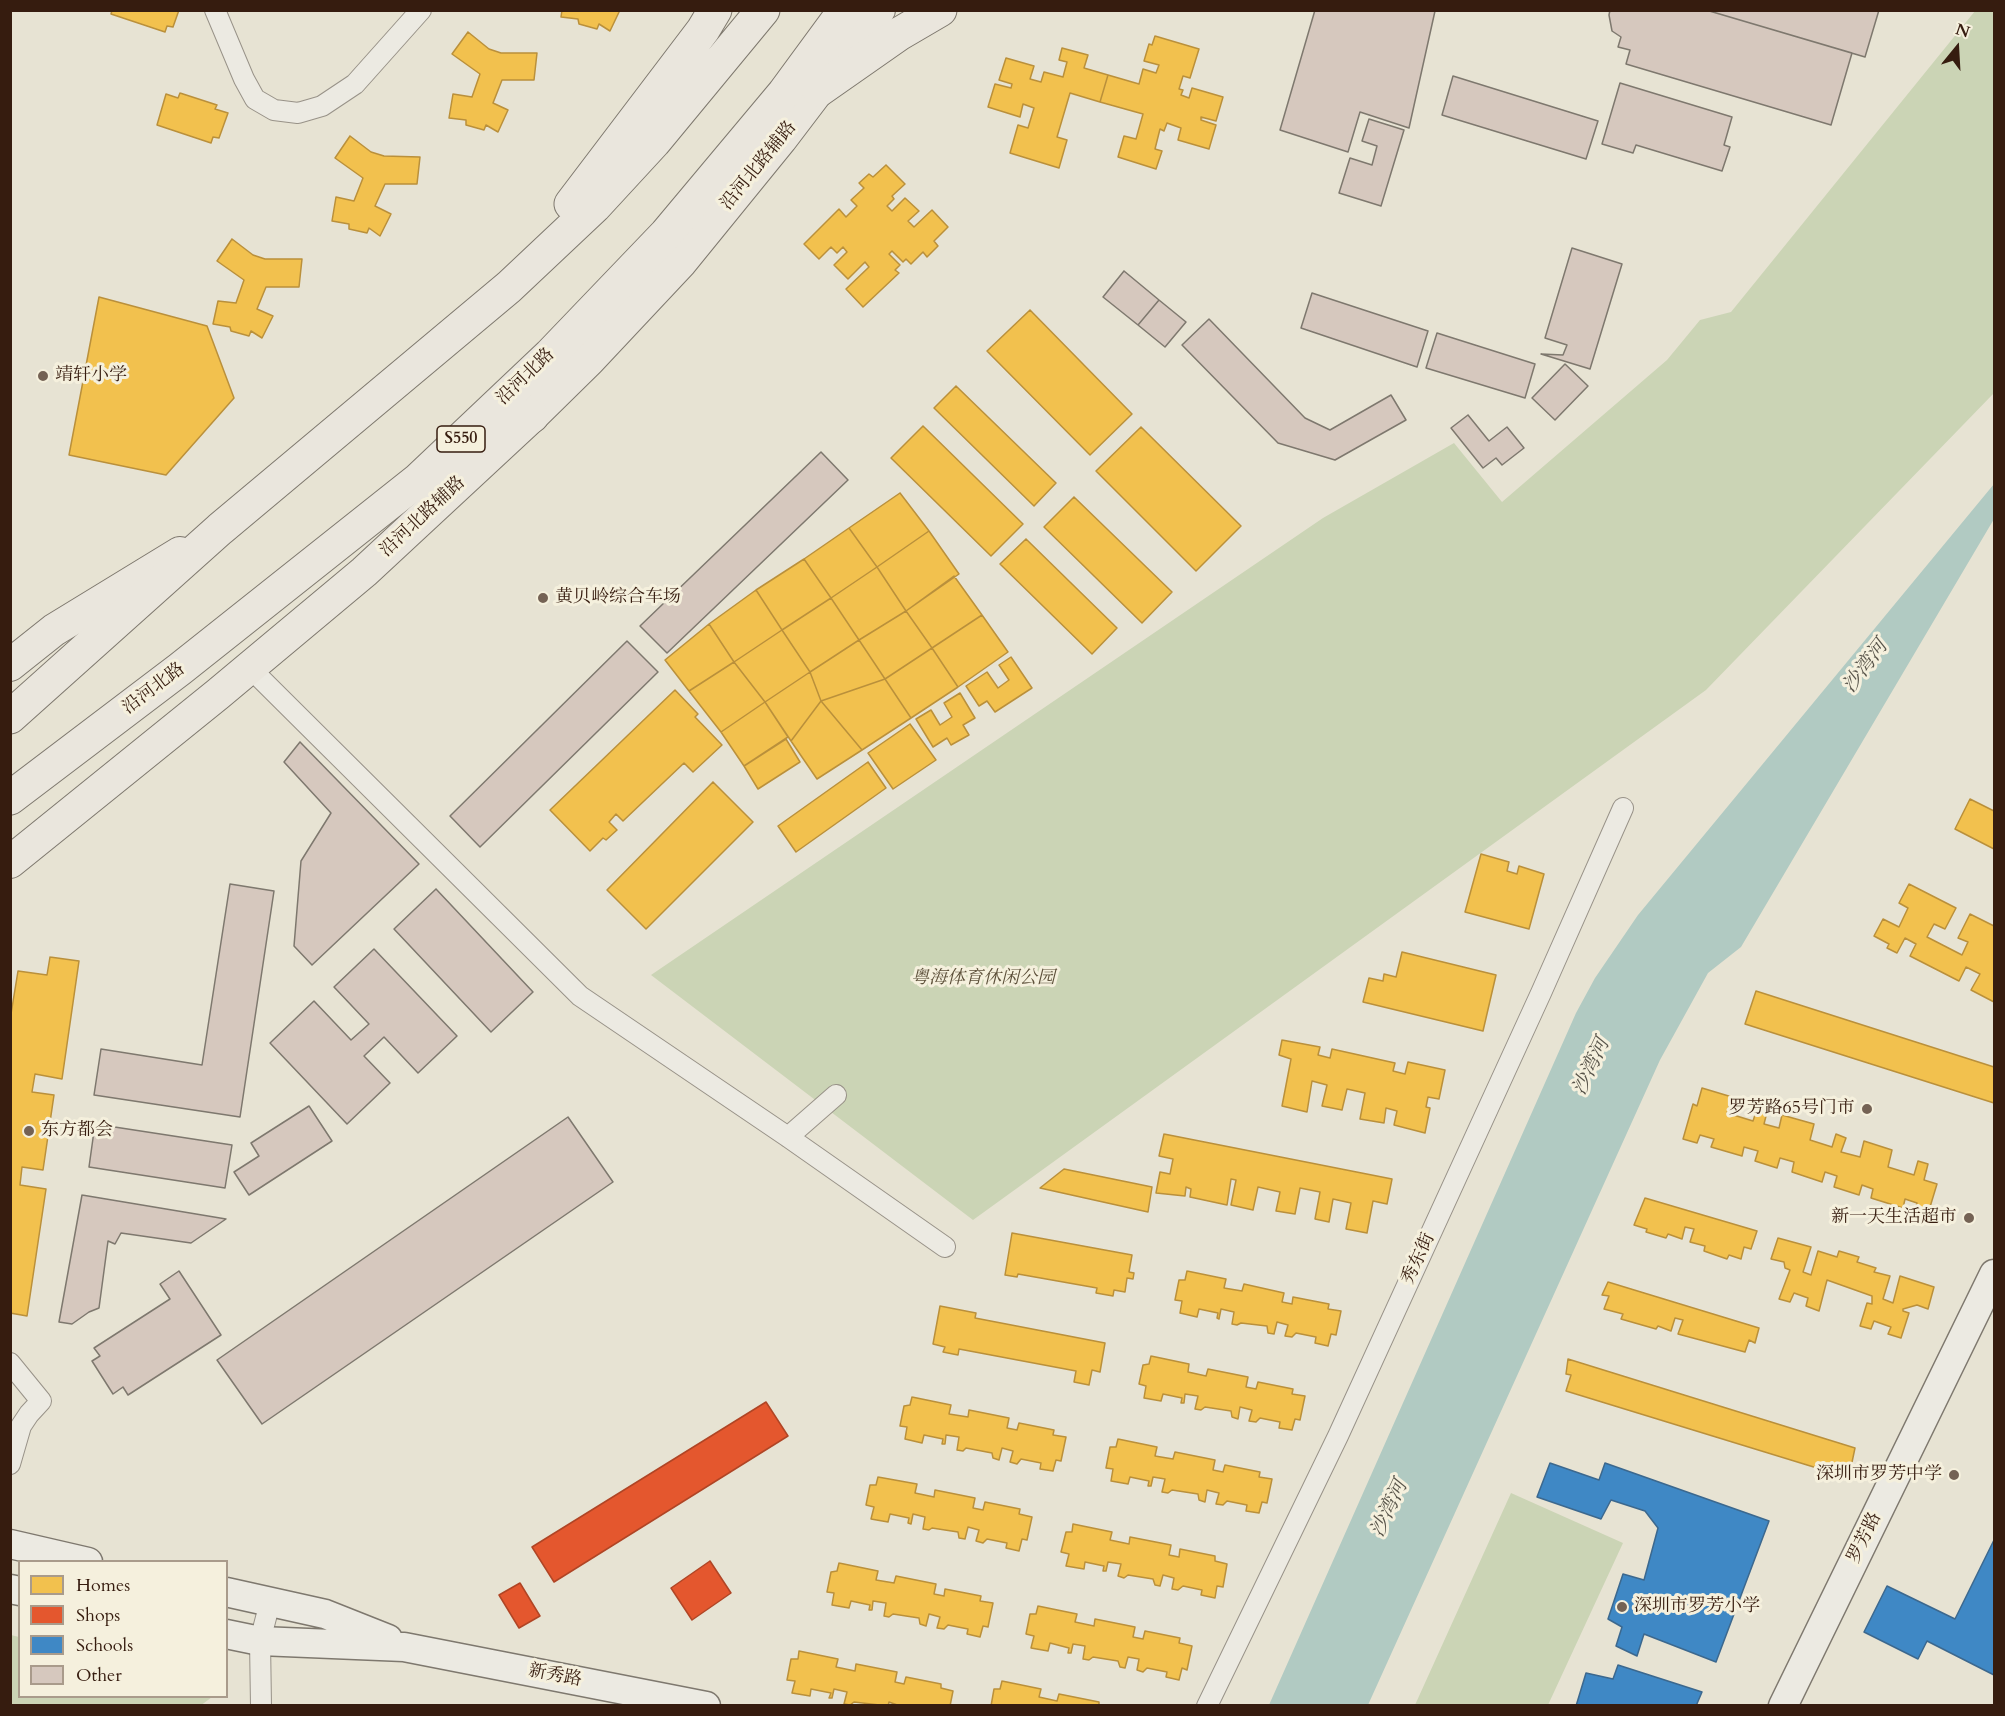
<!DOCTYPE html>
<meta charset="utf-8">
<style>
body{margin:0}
#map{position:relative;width:2005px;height:1716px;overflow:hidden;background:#e7e3d3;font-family:Cardo,serif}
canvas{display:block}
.frame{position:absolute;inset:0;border:12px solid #361c0f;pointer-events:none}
.legend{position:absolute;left:18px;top:1560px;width:210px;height:138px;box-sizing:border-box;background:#f5f0dd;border:2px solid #a99b8b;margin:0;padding:8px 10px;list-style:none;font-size:18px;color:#361c0f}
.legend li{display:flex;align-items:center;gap:12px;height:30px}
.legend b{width:30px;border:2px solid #a99b8b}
.north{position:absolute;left:1927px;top:18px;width:60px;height:60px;-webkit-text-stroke:4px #f5f0dd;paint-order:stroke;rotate:18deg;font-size:16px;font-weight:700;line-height:24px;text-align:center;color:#361c0f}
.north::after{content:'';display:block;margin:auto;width:21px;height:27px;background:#361c0f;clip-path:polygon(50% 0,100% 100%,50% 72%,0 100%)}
</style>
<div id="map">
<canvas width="2005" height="1716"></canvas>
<div class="frame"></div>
<ul class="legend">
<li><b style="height:16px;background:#f2c14e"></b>Homes</li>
<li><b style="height:16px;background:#e4572e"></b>Shops</li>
<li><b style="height:16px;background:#3f88c5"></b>Schools</li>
<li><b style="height:16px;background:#d6c8be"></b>Other</li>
</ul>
<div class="north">N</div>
</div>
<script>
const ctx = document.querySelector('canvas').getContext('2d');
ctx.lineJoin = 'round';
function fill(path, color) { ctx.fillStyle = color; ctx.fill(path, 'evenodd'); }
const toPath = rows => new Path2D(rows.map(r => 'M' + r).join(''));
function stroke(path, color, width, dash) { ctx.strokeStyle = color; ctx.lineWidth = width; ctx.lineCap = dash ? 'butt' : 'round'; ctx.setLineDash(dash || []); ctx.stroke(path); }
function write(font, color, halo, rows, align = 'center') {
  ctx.font = font + ' Cardo,"Noto Serif SC",serif'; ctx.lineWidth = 6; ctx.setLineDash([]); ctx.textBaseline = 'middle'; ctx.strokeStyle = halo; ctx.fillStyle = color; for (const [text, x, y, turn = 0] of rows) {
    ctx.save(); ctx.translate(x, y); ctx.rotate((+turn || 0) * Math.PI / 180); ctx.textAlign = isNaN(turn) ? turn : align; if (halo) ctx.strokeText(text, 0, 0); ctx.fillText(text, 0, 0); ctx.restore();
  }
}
const green = toPath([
 [1975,11,1994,11,1994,393,1706,690,973,1220,651,975,1323,518,1454,443,1502,502,1667,360,1700,320,1731,312],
 [1511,1493,1623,1543,1548,1705,1415,1705],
 [11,1635,19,1637,20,1696,212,1697,200,1706,11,1705]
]);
const water = toPath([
 [1994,484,1994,519,1741,947,1708,973,1660,1060,1368,1705,1269,1705,1576,1013,1595,978,1638,915]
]);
const homes = toPath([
 [112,10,179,10,173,27,167,26,165,32,111,14,112,10],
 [562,10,620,10,610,31,599,24,597,29,579,24,578,19,561,17,562,10],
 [468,32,489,49,501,53,537,53,534,80,502,80,493,103,508,110,498,132,486,125,484,130,466,125,466,120,449,118,453,94,472,97,480,74,452,54,468,32],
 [1155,36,1199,49,1190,78,1183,76,1179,89,1183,90,1181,95,1189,98,1192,88,1223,97,1216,121,1201,117,1201,120,1216,125,1209,149,1178,140,1181,128,1167,123,1164,131,1160,129,1155,149,1162,151,1156,169,1118,157,1124,136,1136,139,1143,114,1100,102,1108,75,1139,84,1143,69,1156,73,1159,65,1144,61,1149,44,1152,45,1155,36],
 [1062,48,1088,55,1084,68,1108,75,1100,102,1070,93,1057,137,1067,140,1059,168,1010,153,1018,125,1028,128,1034,108,1023,104,1020,117,988,107,995,84,1011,88,1012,84,999,80,1006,58,1034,66,1030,79,1041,82,1044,72,1063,77,1067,62,1059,60,1062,48],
 [180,93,217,105,215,109,228,113,219,138,213,137,211,143,157,125,166,94,178,98,180,93],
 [350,136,371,152,384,156,420,157,417,184,385,184,375,206,391,214,380,236,369,228,367,233,349,229,349,224,332,221,336,197,354,201,363,178,335,158,350,136],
 [886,165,905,184,892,196,894,199,887,206,892,211,905,198,919,211,908,221,914,227,932,210,948,227,934,241,938,246,927,257,923,252,911,264,906,259,903,262,892,251,889,254,900,265,895,270,899,273,863,307,846,289,869,267,865,262,848,279,834,265,847,252,843,247,837,253,831,247,819,259,804,244,839,209,846,217,857,206,851,200,864,188,859,183,869,174,873,177,886,165],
 [232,239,253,255,265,259,302,259,299,287,266,287,257,309,273,316,262,338,251,331,249,336,231,331,230,327,213,324,218,301,236,303,244,280,217,261,232,239],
 [99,297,207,326,234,398,166,475,69,455,99,297],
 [1030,310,1132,414,1090,455,987,351,1030,310],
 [956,386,1056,483,1034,506,934,408,956,386],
 [923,426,1023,524,991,556,891,458,923,426],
 [1141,427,1241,526,1196,571,1096,471,1141,427],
 [900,493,929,531,877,567,849,528,900,493],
 [1074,497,1172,592,1142,623,1044,527,1074,497],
 [849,528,877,567,831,598,804,559,849,528],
 [929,531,959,574,906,611,877,567,929,531],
 [1026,539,1117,628,1092,654,1000,564,1026,539],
 [804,559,831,598,782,630,756,590,804,559],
 [877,567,906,611,859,640,831,598,877,567],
 [954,576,982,615,932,648,906,611,954,576],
 [756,590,782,630,734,662,709,624,756,590],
 [831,598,859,640,810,672,782,630,831,598],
 [906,611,932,648,885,679,859,640,906,611],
 [982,615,1008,652,958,687,932,648,982,615],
 [709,624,734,662,689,691,665,660,709,624],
 [782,630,810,672,765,702,734,662,782,630],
 [859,640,885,679,821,701,810,672,859,640],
 [932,648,958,687,911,718,885,679,932,648],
 [1011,657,1032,688,995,712,987,701,979,706,966,686,987,672,998,688,1009,680,999,665,1011,657],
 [734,662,765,702,721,732,689,691,734,662],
 [810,672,821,701,791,741,765,702,810,672],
 [885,679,911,718,862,750,821,701,885,679],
 [675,690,698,714,695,717,722,745,693,772,684,763,623,821,616,814,609,822,617,830,606,840,603,838,590,851,550,810,675,690],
 [960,693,975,718,963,725,969,735,951,745,947,738,933,747,916,719,931,710,940,725,952,717,944,703,960,693],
 [821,701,862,750,817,779,791,741,821,701],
 [765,702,788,737,744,766,721,732,765,702],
 [910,724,936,760,893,789,868,753,910,724],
 [786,739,800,762,758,789,744,766,786,739],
 [868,762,886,788,796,852,778,826,868,762],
 [713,782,753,822,646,929,607,890,713,782],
 [1970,799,1994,811,1994,849,1955,829,1970,799],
 [1481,854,1509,862,1507,871,1517,874,1519,866,1544,874,1529,929,1465,912,1481,854],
 [1909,884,1956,908,1945,929,1934,924,1927,937,1962,955,1968,942,1958,938,1970,914,1994,926,1994,1002,1971,990,1980,974,1966,967,1959,981,1910,956,1916,944,1905,938,1897,953,1887,948,1889,944,1874,936,1883,919,1899,927,1908,908,1899,903,1909,884],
 [1402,952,1496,975,1483,1031,1363,1002,1369,978,1383,981,1384,974,1396,977,1402,952],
 [50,957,79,961,62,1079,35,1074,32,1092,54,1095,43,1170,22,1167,20,1185,46,1189,27,1316,10,1313,10,1020,18,971,47,975,50,957],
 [1756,991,1994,1067,1994,1103,1745,1024,1756,991],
 [1282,1040,1320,1047,1318,1055,1330,1058,1332,1049,1395,1063,1393,1071,1405,1074,1408,1062,1445,1070,1439,1099,1428,1097,1426,1107,1430,1108,1425,1133,1394,1125,1397,1111,1386,1108,1384,1123,1360,1119,1365,1093,1347,1089,1342,1110,1322,1106,1327,1085,1312,1081,1307,1112,1282,1106,1291,1059,1279,1055,1282,1040],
 [1702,1088,1732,1097,1727,1113,1753,1121,1757,1109,1767,1112,1764,1124,1779,1128,1782,1115,1814,1124,1810,1140,1832,1147,1836,1134,1846,1138,1841,1152,1860,1157,1864,1141,1892,1150,1888,1167,1914,1175,1918,1161,1928,1164,1924,1180,1937,1184,1927,1217,1914,1214,1917,1203,1905,1199,1903,1208,1871,1198,1873,1189,1862,1185,1859,1195,1834,1187,1837,1176,1825,1172,1822,1182,1792,1172,1794,1162,1780,1158,1777,1168,1755,1161,1758,1151,1744,1147,1742,1156,1711,1147,1714,1139,1700,1135,1697,1143,1683,1139,1693,1104,1697,1106,1702,1088],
 [1164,1134,1392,1179,1387,1204,1373,1201,1367,1233,1346,1229,1351,1203,1333,1199,1329,1222,1315,1219,1320,1192,1300,1188,1295,1214,1276,1211,1280,1192,1258,1187,1253,1210,1231,1205,1236,1180,1231,1179,1227,1205,1190,1197,1191,1189,1186,1187,1185,1196,1156,1193,1160,1172,1170,1174,1173,1159,1159,1156,1164,1134],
 [1064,1169,1152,1187,1148,1212,1040,1188,1064,1169],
 [1645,1198,1757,1231,1751,1249,1744,1247,1741,1259,1729,1255,1727,1259,1704,1251,1705,1246,1690,1242,1694,1229,1685,1227,1682,1239,1668,1234,1666,1238,1646,1232,1647,1229,1634,1225,1645,1198],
 [1012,1233,1132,1255,1129,1272,1134,1273,1133,1279,1127,1278,1125,1292,1114,1290,1113,1296,1096,1293,1097,1288,1018,1274,1017,1277,1005,1275,1012,1233],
 [1778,1238,1811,1247,1803,1272,1811,1275,1818,1251,1837,1257,1839,1251,1859,1257,1857,1262,1876,1268,1874,1272,1890,1276,1883,1299,1893,1303,1900,1276,1934,1287,1928,1309,1917,1305,1903,1309,1903,1311,1909,1313,1901,1338,1888,1334,1891,1327,1874,1321,1871,1329,1860,1326,1867,1303,1872,1304,1872,1296,1827,1280,1819,1311,1806,1306,1808,1298,1794,1293,1790,1302,1779,1299,1790,1270,1785,1268,1784,1262,1771,1259,1778,1238],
 [1187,1271,1226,1279,1224,1288,1242,1291,1244,1284,1284,1293,1282,1302,1292,1304,1293,1297,1329,1304,1328,1309,1341,1311,1336,1335,1331,1334,1328,1346,1315,1343,1316,1337,1296,1333,1292,1337,1285,1336,1288,1325,1277,1322,1274,1334,1268,1333,1267,1326,1241,1323,1237,1325,1232,1324,1234,1312,1221,1309,1219,1319,1217,1318,1218,1313,1199,1309,1197,1317,1180,1313,1182,1301,1175,1300,1179,1280,1185,1280,1187,1271],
 [1608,1282,1759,1328,1755,1343,1749,1340,1745,1352,1678,1334,1683,1320,1675,1318,1671,1331,1658,1326,1656,1329,1621,1319,1623,1314,1604,1309,1609,1296,1602,1295,1608,1282],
 [940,1306,976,1313,975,1318,1105,1343,1100,1372,1092,1370,1089,1385,1074,1382,1076,1371,959,1349,958,1355,943,1352,945,1347,933,1344,940,1306],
 [1151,1356,1189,1364,1188,1372,1206,1376,1208,1369,1248,1377,1246,1387,1256,1389,1258,1382,1293,1389,1292,1394,1305,1396,1300,1420,1295,1419,1292,1430,1279,1428,1280,1422,1260,1418,1256,1422,1249,1421,1252,1410,1240,1407,1238,1419,1232,1417,1231,1411,1205,1407,1201,1410,1195,1409,1198,1396,1185,1394,1184,1403,1181,1403,1182,1398,1163,1394,1161,1401,1144,1398,1146,1386,1139,1384,1143,1365,1149,1364,1151,1356],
 [1568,1359,1855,1448,1851,1467,1844,1465,1843,1476,1566,1391,1571,1375,1566,1374,1568,1359],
 [912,1397,951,1405,949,1414,968,1417,969,1410,1009,1418,1007,1428,1017,1430,1019,1423,1054,1430,1053,1435,1066,1437,1061,1461,1056,1460,1053,1471,1040,1469,1041,1463,1021,1459,1017,1464,1010,1462,1013,1451,1002,1448,999,1460,993,1458,992,1453,966,1448,963,1451,957,1450,959,1437,946,1435,945,1444,942,1444,943,1439,924,1435,922,1443,905,1439,907,1427,900,1426,904,1406,910,1405,912,1397],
 [1118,1439,1157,1447,1155,1456,1173,1459,1175,1452,1215,1460,1213,1470,1223,1472,1225,1465,1260,1472,1259,1477,1272,1479,1267,1503,1262,1502,1259,1513,1246,1511,1247,1505,1227,1501,1223,1505,1216,1504,1219,1493,1207,1490,1205,1502,1199,1500,1198,1494,1172,1490,1168,1493,1162,1492,1165,1479,1153,1477,1151,1486,1148,1486,1149,1481,1130,1477,1128,1484,1111,1481,1113,1469,1106,1468,1110,1447,1116,1447,1118,1439],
 [878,1477,917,1484,915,1493,934,1497,935,1490,975,1498,973,1508,983,1510,985,1502,1020,1509,1019,1514,1032,1517,1027,1540,1022,1539,1019,1551,1006,1548,1007,1543,987,1539,983,1543,976,1541,979,1530,968,1527,965,1539,959,1538,958,1532,932,1528,929,1530,923,1529,925,1517,913,1514,911,1524,908,1523,909,1518,890,1514,888,1522,871,1519,874,1507,866,1505,870,1485,876,1485,878,1477],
 [1073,1524,1112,1532,1110,1540,1129,1544,1130,1537,1171,1545,1169,1555,1179,1557,1180,1549,1215,1556,1215,1561,1227,1564,1223,1587,1217,1586,1215,1598,1201,1595,1202,1590,1183,1586,1178,1590,1172,1589,1174,1578,1163,1575,1160,1586,1155,1585,1153,1579,1128,1575,1124,1578,1118,1576,1121,1564,1108,1562,1106,1571,1103,1571,1104,1566,1085,1562,1084,1569,1066,1566,1069,1554,1061,1552,1066,1532,1072,1532,1073,1524],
 [839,1563,878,1571,876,1580,894,1583,896,1576,936,1584,934,1594,944,1596,945,1589,981,1596,980,1601,993,1603,988,1627,983,1626,980,1637,967,1634,968,1629,948,1625,944,1629,937,1628,940,1617,929,1614,926,1626,920,1624,919,1618,893,1614,889,1617,884,1616,886,1603,873,1601,872,1610,869,1610,870,1605,851,1601,849,1608,832,1605,834,1593,827,1592,831,1572,837,1571,839,1563],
 [1038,1606,1077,1614,1075,1622,1094,1626,1095,1619,1135,1627,1133,1637,1143,1639,1145,1631,1180,1638,1179,1643,1192,1646,1187,1670,1182,1668,1179,1680,1166,1677,1167,1672,1147,1668,1143,1672,1137,1670,1139,1659,1128,1657,1125,1668,1120,1667,1118,1661,1093,1657,1089,1660,1083,1659,1085,1646,1073,1644,1071,1653,1068,1653,1069,1648,1050,1643,1048,1651,1031,1648,1034,1636,1026,1634,1030,1614,1036,1614,1038,1606],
 [799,1651,838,1659,836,1667,855,1671,856,1664,897,1672,895,1682,904,1684,906,1677,941,1684,941,1688,953,1691,950,1706,900,1706,889,1702,888,1706,854,1702,850,1705,844,1704,847,1692,834,1689,832,1698,829,1698,831,1693,811,1689,810,1696,792,1693,795,1681,787,1680,791,1659,798,1659,799,1651],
 [1002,1681,1041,1689,1039,1697,1057,1701,1059,1694,1099,1702,1099,1706,991,1706,994,1689,1000,1689,1002,1681]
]);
const shops = toPath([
 [766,1402,788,1436,554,1582,532,1547,766,1402],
 [710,1561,731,1593,692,1620,671,1588,710,1561],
 [520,1583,540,1616,519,1628,499,1595,520,1583]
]);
const schools = toPath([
 [1550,1463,1599,1480,1605,1463,1769,1521,1716,1662,1644,1634,1637,1656,1616,1646,1622,1627,1608,1619,1623,1574,1644,1580,1658,1528,1645,1511,1611,1500,1601,1519,1537,1497,1550,1463],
 [1994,1540,1994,1675,1927,1641,1918,1659,1864,1632,1887,1586,1955,1619,1994,1540],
 [1618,1665,1702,1692,1696,1706,1576,1706,1586,1673,1613,1679,1618,1665]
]);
const building = toPath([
 [1315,10,1435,11,1409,128,1360,112,1348,152,1280,130,1315,10],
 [1610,10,1706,10,1852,53,1831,125,1626,64,1630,50,1618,47,1621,37,1612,31,1609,15,1610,10],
 [1706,10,1879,10,1865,57,1706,10],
 [1453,76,1598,121,1586,159,1442,115,1453,76],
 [1620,83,1732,117,1724,145,1730,147,1722,171,1636,145,1633,153,1602,144,1620,83],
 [1369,119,1404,130,1381,206,1339,193,1350,158,1372,165,1377,146,1362,141,1369,119],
 [1572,248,1622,264,1590,369,1541,354,1563,355,1567,345,1545,338,1572,248],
 [1124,271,1159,300,1138,325,1103,297,1124,271],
 [1312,293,1428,331,1417,367,1301,328,1312,293],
 [1159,300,1186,322,1165,347,1138,325,1159,300],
 [1209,319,1305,418,1330,430,1391,395,1406,420,1335,460,1278,443,1182,345,1209,319],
 [1437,333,1535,364,1525,398,1426,368,1437,333],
 [1565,364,1588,386,1555,420,1532,398,1565,364],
 [1468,415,1489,441,1507,427,1524,448,1502,465,1496,458,1483,468,1451,428,1468,415],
 [821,452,848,480,667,653,640,626,821,452],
 [627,641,658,672,480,847,450,816,627,641],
 [300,742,419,864,312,965,294,946,301,861,331,813,284,762,300,742],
 [230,884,274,891,240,1117,94,1095,101,1049,202,1065,230,884],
 [436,889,533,992,491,1032,394,929,436,889],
 [374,949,457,1036,418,1073,384,1037,364,1056,390,1083,347,1124,270,1043,314,1001,351,1040,369,1024,334,987,374,949],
 [309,1106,332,1141,249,1195,234,1172,259,1156,251,1143,309,1106],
 [568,1117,613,1182,262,1424,217,1360,568,1117],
 [95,1124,232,1145,225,1188,89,1167,95,1124],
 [82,1195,226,1219,191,1243,121,1233,115,1244,108,1241,99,1308,89,1312,72,1324,59,1322,82,1195],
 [179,1271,221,1335,128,1395,123,1387,113,1394,92,1361,100,1356,94,1348,170,1299,160,1284,179,1271]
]);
const street = toPath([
 [215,10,244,79,255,99,274,110,298,113,322,106,355,84,421,10],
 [250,668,580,996,788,1137,945,1247],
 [788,1137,836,1095],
 [10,1363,41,1401,29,1414,21,1426,10,1464],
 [261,1706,260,1641,270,1602],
 [1207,1706,1338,1436,1541,993,1623,808]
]);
const secondary = toPath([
 [10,1544,88,1562],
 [10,1589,20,1591],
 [226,1592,325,1614,388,1639],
 [226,1634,260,1641,404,1647,706,1706],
 [1783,1706,1994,1274]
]);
const primary = toPath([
 [10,665,54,630,180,553],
 [10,862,218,694,364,572,532,416,589,360,681,262,781,139,879,10]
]);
const highway = toPath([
 [819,90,899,34,940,10],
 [571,204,703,30,715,10],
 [454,465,532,416],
 [10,717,220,529,509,287,595,206,654,142,763,10],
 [10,798,180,669,418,480,550,355,666,234,784,93,845,10]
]);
const markers = [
 [43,376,6,"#746254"],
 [543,598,6,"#746254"],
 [1867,1109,6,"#746254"],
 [29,1131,6,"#746254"],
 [1969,1218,6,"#746254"],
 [1954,1475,6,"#746254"],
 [1622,1607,6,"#746254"]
];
const shields = [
 [461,439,48]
];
const shieldNames = [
 ["S550",461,439]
];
const streetNames = [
 ["沿河北路辅路",759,166,-51],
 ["沿河北路",526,377,-44],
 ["沿河北路辅路",423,517,-43],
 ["沿河北路",154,689,-37],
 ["秀东街",1419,1259,-65],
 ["罗芳路",1865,1538,-64],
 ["新秀路",555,1676,11]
];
const poiNames = [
 ["靖轩小学",55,376],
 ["黄贝岭综合车场",555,598],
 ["罗芳路65号门市",1855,1109,"right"],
 ["东方都会",41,1131],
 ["新一天生活超市",1957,1218,"right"],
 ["深圳市罗芳中学",1942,1475,"right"],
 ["深圳市罗芳小学",1634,1607]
];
const parkNames = [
 ["粤海体育休闲公园",983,979]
];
const waterNames = [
 ["沙湾河",1866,667,-53],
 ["沙湾河",1592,1067,-65],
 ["沙湾河",1390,1509,-65]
];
fill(green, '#cbd4b5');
fill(water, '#b1cac2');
fill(homes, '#f2c14e');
stroke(homes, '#ba903b', 1.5);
fill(shops, '#e4572e');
stroke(shops, '#b04525', 1.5);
fill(schools, '#3f88c5');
stroke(schools, '#3c688e', 1.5);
fill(building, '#d6c8be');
stroke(building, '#7e786e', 1.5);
stroke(street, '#989288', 22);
stroke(secondary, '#7e786e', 31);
stroke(primary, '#7e786e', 34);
stroke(highway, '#7e786e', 35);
stroke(street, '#eceae2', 20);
stroke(secondary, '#eceae2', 28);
stroke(primary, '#eae6dd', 32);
stroke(highway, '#eae6dd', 33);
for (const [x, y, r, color] of markers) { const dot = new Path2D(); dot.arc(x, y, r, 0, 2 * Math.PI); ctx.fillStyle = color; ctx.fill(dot); stroke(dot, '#f5f0dd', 2); }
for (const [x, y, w] of shields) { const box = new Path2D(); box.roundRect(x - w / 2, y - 13, w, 26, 4.5); ctx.fillStyle = '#f5f0dd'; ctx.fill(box); stroke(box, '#361c0f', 1.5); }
write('bold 16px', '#361c0f', null, shieldNames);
write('18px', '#361c0f', '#f5f0dd', streetNames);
write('18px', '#361c0f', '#f5f0dd', poiNames, 'left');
write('italic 18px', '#5c4f39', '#f5f0dd', parkNames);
write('italic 20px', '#59554b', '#f5f0dd', waterNames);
</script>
